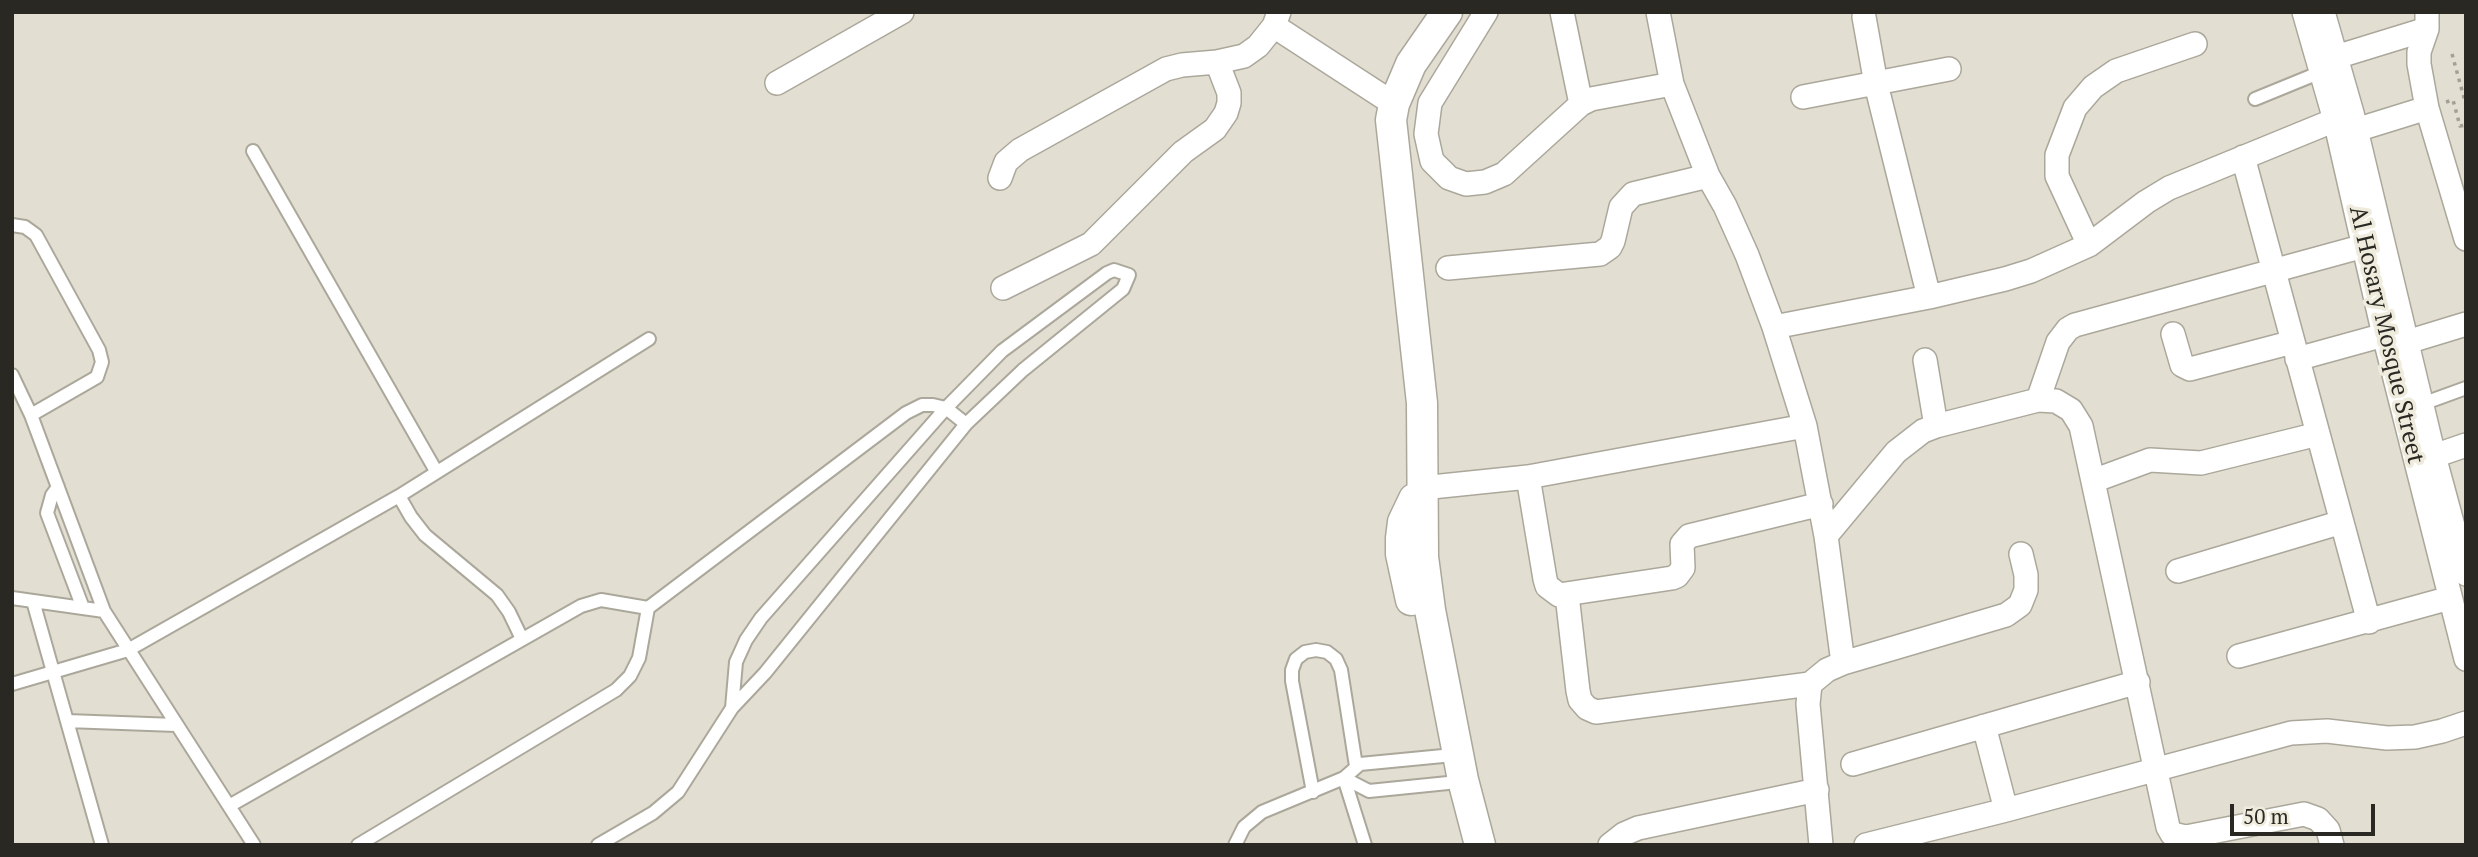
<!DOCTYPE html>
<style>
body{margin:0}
#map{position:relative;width:2478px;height:857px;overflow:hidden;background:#e2ded1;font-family:"PT Serif",serif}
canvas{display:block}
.frame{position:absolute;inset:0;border:14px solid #292823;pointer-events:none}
.scale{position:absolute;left:2230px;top:804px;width:145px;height:32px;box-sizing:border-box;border:4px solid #292823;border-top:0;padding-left:9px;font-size:21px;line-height:24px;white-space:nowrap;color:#292823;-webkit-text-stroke:5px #efecde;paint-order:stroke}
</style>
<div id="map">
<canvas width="2478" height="857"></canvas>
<div class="frame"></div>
<div class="scale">50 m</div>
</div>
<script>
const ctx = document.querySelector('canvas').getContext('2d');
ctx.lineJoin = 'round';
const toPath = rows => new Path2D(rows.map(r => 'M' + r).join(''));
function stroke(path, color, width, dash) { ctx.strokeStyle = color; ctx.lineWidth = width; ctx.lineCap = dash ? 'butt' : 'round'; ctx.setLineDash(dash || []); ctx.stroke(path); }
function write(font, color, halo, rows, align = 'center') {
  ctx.font = font + ' "PT Serif",serif'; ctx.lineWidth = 7; ctx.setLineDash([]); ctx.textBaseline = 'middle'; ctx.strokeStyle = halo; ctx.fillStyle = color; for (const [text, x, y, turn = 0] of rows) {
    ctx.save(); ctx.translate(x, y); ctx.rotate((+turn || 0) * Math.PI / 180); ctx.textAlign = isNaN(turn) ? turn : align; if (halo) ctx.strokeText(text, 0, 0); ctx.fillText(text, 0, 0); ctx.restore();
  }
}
const path = toPath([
 [2452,54,2466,105],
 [2446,102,2453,100,2460,126,2466,125]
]);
const service = toPath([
 [2255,99,2321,72],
 [253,151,436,471],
 [12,225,25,227,36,235,99,350,102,362,97,377,31,415],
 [12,375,31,415,104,611,254,845],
 [2422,404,2466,388],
 [58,487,52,495,47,513,83,608],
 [399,496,411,517,425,535,497,595,509,612,522,639],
 [12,598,104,611],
 [33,601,102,845],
 [12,684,128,650,399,496,649,339],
 [67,721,176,725],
 [1344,778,1369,791,1448,783],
 [1344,778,1365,845],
 [1313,792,1292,681,1292,670,1296,659,1305,652,1316,650,1327,652,1336,659,1341,670,1356,766],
 [229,806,581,606,601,600,648,608],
 [358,845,616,690,630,676,639,658,648,608,906,413,922,405,933,405,946,408,966,424],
 [598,845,653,813,678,792,732,708,765,673,966,424,1023,370,1123,289,1129,275,1114,270,1107,273,1002,351,946,408,761,618,746,640,736,662,732,708],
 [1235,845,1244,827,1262,812,1344,778,1360,764,1443,756]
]);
const minor = toPath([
 [1486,12,1430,103,1426,134,1432,161,1449,178,1466,184,1485,182,1504,174,1581,104,1591,99,1672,84],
 [1562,12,1581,104],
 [1658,12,1672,84,1708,176,1725,206,1747,255,1774,327,1805,426,1826,536,1843,663],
 [2304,12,2335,120,2384,335,2466,659],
 [2323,12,2352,113,2434,456,2466,574],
 [2427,12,2427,29,2419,52,2419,64,2427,108,2466,239],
 [1864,17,1876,84,1929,297],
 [1274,26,1394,104],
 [2336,57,2427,29],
 [777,83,902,12],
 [1803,97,1949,69],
 [2356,130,2427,108],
 [2243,157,2369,622],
 [1000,178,1006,162,1020,150,1166,69,1182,65,1217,62,1244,56,1258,46,1274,26,1279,12],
 [2089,245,2057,176,2057,155,2075,108,2093,87,2116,71,2195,44],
 [1448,268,1600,254,1610,247,1613,241,1621,207,1633,194,1708,176],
 [1003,288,1091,244,1183,152,1215,129,1226,113,1229,103,1229,93,1217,62],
 [1774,327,1929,297,2005,279,2031,271,2089,245,2146,202,2169,188,2352,113],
 [2173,334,2182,365,2190,369,2293,342],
 [2407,342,2466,324],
 [2297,359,2384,335],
 [1925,360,1936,426],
 [2038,400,2058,342,2068,329,2075,325,2364,246],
 [2434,456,2466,445],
 [1528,477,1545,579,1547,586,1559,595,1672,578,1677,576,1683,568,1682,544,1689,536,1821,504],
 [2093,481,2150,460,2201,463,2318,434],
 [1422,488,1528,477,1805,426],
 [1826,536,1896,452,1923,431,1936,426,2038,400,2056,401,2071,410,2081,426,2168,827,2172,834,2186,837,2304,814,2318,819,2328,830,2332,845],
 [2178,571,2342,522],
 [1567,595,1578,691,1580,700,1587,708,1596,712,1810,684],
 [2239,656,2450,598],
 [1984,726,2006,810],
 [1853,764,2138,682],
 [1610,845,1624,834,1638,828,1817,790],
 [1821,845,1808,704,1810,684,1827,670,1843,663,2006,615,2020,605,2026,590,2026,575,2021,554],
 [1866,845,2006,810,2291,733,2327,731,2387,738,2415,737,2442,731,2466,723]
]);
const tertiary = toPath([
 [1447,12,1411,64,1394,104,1391,120,1422,403,1423,557,1430,610,1463,780,1480,845],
 [1411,600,1401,554,1401,538,1403,522,1414,499]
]);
const streetNames = [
 ["Al Hosary Mosque Street",2386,335,77]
];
stroke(service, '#aba89b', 16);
stroke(minor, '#aba89b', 26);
stroke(tertiary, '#aba89b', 33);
stroke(path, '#a3a096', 3.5, [3.5, 5]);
stroke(service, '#fff', 12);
stroke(minor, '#fff', 23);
stroke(tertiary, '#fff', 30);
write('24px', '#292823', '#efecde', streetNames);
</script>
